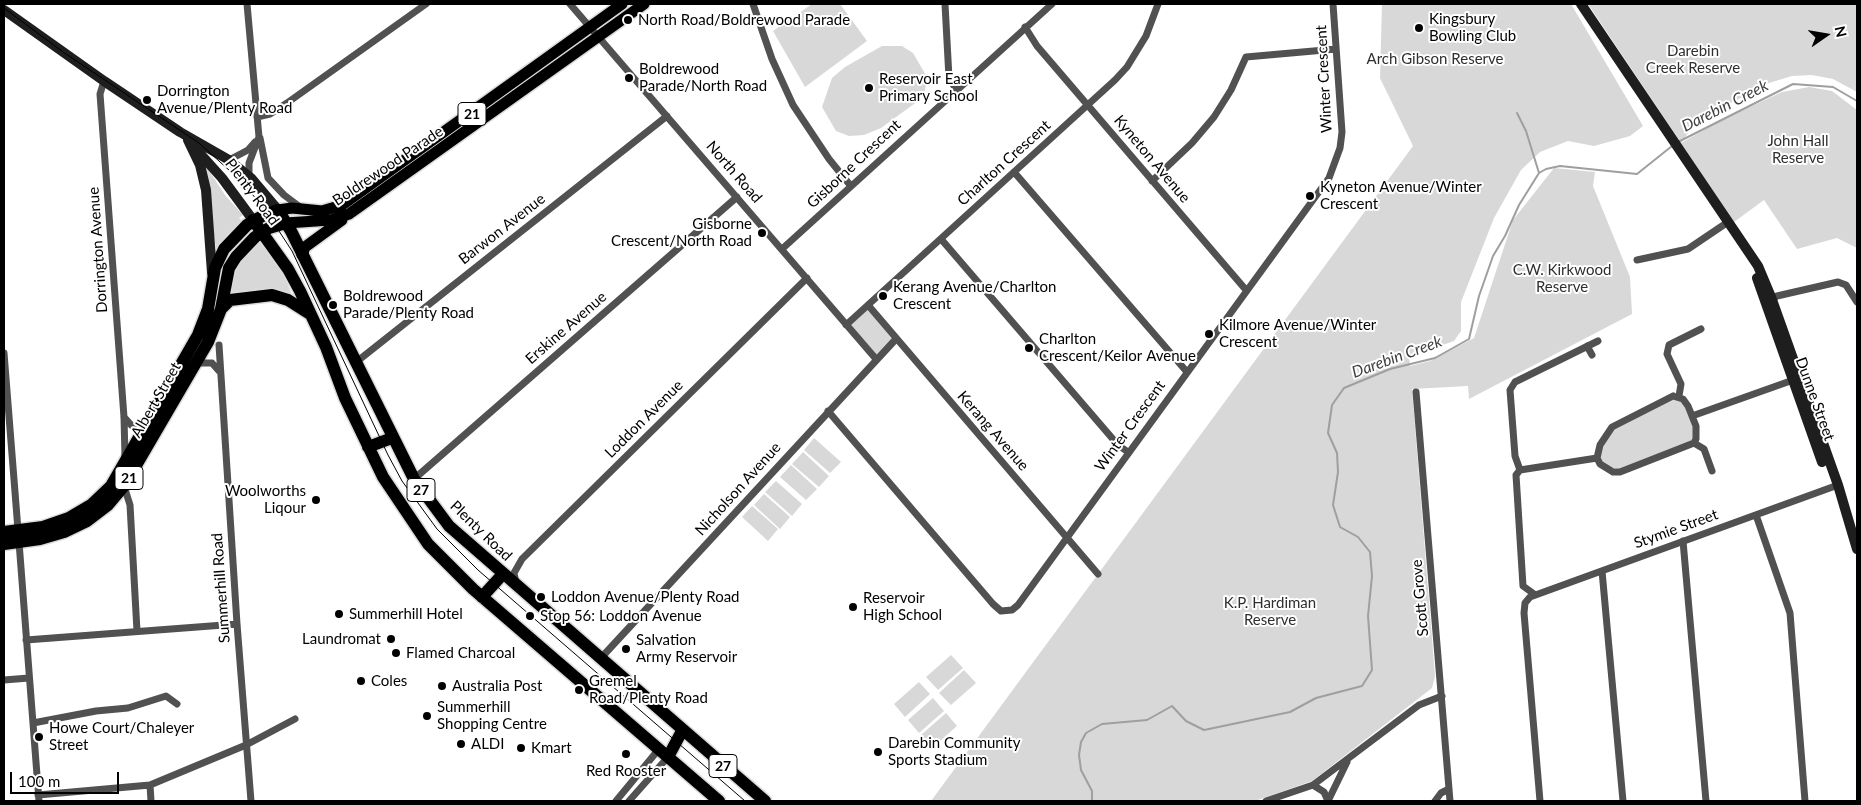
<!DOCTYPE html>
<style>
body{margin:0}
#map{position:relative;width:1861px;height:805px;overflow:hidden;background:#fff;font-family:Lato,sans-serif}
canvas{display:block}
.frame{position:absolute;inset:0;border:5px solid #000;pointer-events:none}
.north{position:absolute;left:1801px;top:10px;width:50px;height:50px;-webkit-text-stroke:4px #fff;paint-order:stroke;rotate:77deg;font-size:14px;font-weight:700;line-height:20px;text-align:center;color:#000}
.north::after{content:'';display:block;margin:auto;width:18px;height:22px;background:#000;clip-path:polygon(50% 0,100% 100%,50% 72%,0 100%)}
.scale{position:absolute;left:10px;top:772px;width:109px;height:22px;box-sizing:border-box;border:2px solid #000;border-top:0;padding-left:6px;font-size:15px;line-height:18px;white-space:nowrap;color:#000;-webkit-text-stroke:4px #fff;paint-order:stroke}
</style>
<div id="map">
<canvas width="1861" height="805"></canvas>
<div class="frame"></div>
<div class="north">N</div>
<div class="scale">100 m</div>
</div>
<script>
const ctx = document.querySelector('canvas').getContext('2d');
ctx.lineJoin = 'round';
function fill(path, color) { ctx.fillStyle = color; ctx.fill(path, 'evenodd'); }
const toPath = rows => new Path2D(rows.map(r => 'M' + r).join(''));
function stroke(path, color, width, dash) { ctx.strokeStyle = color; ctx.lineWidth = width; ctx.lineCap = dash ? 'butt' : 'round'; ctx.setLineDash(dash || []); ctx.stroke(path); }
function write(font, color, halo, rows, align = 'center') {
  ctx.font = font + ' Lato,sans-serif'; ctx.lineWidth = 4; ctx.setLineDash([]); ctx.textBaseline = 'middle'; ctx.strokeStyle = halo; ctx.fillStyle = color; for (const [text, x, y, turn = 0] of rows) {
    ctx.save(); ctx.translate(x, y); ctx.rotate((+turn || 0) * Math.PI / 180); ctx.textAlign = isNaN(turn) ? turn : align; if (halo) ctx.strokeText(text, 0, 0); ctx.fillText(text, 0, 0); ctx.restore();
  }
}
const green = toPath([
 [812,4,840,4,867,41,805,87,773,31],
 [1382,4,1571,4,1643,126,1630,136,1594,146,1568,141,1540,152,1521,170,1494,218,1461,302,1461,331,1454,341,1421,353,1409,355,1410,366,1430,361,1474,338,1513,220,1554,168,1595,172,1593,186,1630,277,1632,314,1469,399,1468,386,1412,389,1435,676,1432,688,1312,781,1255,801,931,801,1413,146,1380,78],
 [1588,4,1857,4,1857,92,1833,79,1812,75,1792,76,1769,83,1697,121,1681,143,1722,120,1782,92,1809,87,1832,91,1857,110,1857,248,1837,238,1797,249,1764,200,1734,222],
 [882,46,902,46,913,53,927,77,925,91,914,104,881,128,864,135,849,136,836,131,822,107,832,78,845,67],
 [204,166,206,166,225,195,243,215,239,218,242,221,216,249],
 [260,241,284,275,294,300,277,290,259,289,227,295,234,271,249,249],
 [868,305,896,339,876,359,846,325],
 [1673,398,1681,400,1694,427,1694,438,1690,443,1620,469,1608,467,1599,459,1602,446,1613,428],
 [814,438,841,462,830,473,804,450],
 [803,452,829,476,819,487,792,464],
 [791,465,817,489,806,500,780,477],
 [776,481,802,504,792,516,765,492],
 [764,494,790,517,780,529,754,505],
 [752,506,778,529,768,541,742,517],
 [951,655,963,668,938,690,926,677],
 [964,670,976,683,951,705,939,693],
 [919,682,930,694,905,717,894,704],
 [933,698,944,711,919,733,908,720],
 [946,713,957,726,932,748,921,735]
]);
const stream = toPath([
 [1517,113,1526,131,1539,173],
 [1678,142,1793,84,1833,87,1857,101],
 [1092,801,1092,791,1081,770,1079,755,1081,742,1086,733,1102,724,1147,720,1172,706,1186,721,1204,730,1290,712,1316,698,1362,686,1372,670,1368,616,1372,576,1370,552,1358,537,1340,527,1333,505,1338,472,1337,453,1328,433,1332,405,1344,388,1390,369,1435,358,1469,339,1479,296,1493,256,1505,236,1519,205,1539,173,1546,169,1560,166,1637,174,1672,146]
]);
const street = toPath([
 [247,4,259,137,249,163,249,175],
 [570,4,876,359],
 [753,4,772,59,793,105,829,159,850,185],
 [945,4,949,78,956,89],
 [1025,27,1037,46,1246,290],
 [104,81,100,94,124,417,125,457],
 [257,117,270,114,287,103,426,4],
 [260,138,268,178,284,195,300,207],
 [229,160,248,150,255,142],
 [1014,172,1187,372],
 [1152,181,1192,143,1214,117,1231,90,1246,57,1336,49],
 [941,239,1118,445,1128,452],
 [782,249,1052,4],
 [1637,260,1688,249,1728,222],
 [1769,302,1777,296,1838,282,1846,285,1857,302],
 [868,305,1098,574],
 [846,325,1115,80,1127,67,1146,36,1158,4],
 [219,345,237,624,251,801],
 [1587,346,1592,355],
 [4,353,18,530],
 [196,363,212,363,219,371],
 [355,363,667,116],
 [1416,392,1450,801],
 [1673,396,1683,399,1688,406,1696,426,1696,439,1694,443,1620,472,1613,472,1600,464,1597,458,1600,445,1612,427,1673,396],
 [1679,396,1681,384,1667,354,1669,345,1701,329],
 [828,411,993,604,1001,611,1012,610,1018,605,1329,178,1340,148,1342,132,1333,4],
 [1692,416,1796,379],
 [124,417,132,426,145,427],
 [1694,443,1704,449,1712,471],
 [1520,470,1515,456,1510,390,1515,382,1598,341],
 [1520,470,1516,475,1523,586,1534,594],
 [1520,470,1597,458],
 [414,479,737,197],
 [124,486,130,505,137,631],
 [1756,515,1790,613,1805,801],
 [1683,541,1706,801],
 [19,542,39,801],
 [1602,571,1623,801],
 [516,584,514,573,522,559,807,278],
 [26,640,237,624],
 [600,659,896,339],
 [4,680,29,678],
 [33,723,96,711,128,708,166,696,177,704],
 [150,785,151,801],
 [1313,785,1324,792,1328,801],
 [38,795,150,785,246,745,295,719],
 [616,801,659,749],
 [629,801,668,757],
 [1266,801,1313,785,1419,705,1442,696],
 [1328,801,1347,762],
 [1435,801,1441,793,1449,789],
 [1540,801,1524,613,1525,603,1530,597,1838,485]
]);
const secondary = toPath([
 [1581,4,1758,266,1771,297,1838,485,1857,549],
 [4,10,104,81,180,132,229,160,251,178,278,210],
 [188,140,200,165,206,190,212,273],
 [194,147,222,178,253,220],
 [1757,278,1822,462]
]);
const primary = toPath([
 [278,210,292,208,322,211,342,205,622,4],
 [286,223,331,220,349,214,644,4],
 [302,255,305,247,342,220]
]);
const highway = toPath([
 [253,220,288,269,300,291,326,347,345,398,383,477,428,544,473,589,719,801],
 [221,309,230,300,272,295,288,300,310,314],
 [368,447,392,438],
 [4,532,43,527,69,518,91,505,111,486,198,335,208,309,215,268,224,249,247,225,264,215,278,210,291,231,414,479,449,526,765,801],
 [4,544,40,539,64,532,87,521,108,505,124,486,208,342,221,309,229,268,236,257,255,237,269,228,286,223],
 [482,597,502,575],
 [668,757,682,731]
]);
const tram = toPath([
 [4,8,63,52,199,143,240,180,264,208,292,251,388,455,402,481,437,529,478,570,745,801]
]);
const markers = [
 [628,20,5,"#000"],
 [1419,28,5,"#000"],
 [629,78,5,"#000"],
 [869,88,5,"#000"],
 [147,100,5,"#000"],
 [1310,196,5,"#000"],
 [762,233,5,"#000"],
 [883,296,5,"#000"],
 [333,305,5,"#000"],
 [1209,334,5,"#000"],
 [1029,348,5,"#000"],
 [316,500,5,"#000"],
 [541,597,5,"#000"],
 [853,607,5,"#000"],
 [339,614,5,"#000"],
 [530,616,5,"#000"],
 [391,639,5,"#000"],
 [626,649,5,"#000"],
 [396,653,5,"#000"],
 [361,681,5,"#000"],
 [442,686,5,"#000"],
 [579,690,5,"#000"],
 [427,716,5,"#000"],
 [39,737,5,"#000"],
 [461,744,5,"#000"],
 [521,748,5,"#000"],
 [878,752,5,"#000"],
 [626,754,5,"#000"]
];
const shields = [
 [472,114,28],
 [129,478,28],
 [421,490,28],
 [723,766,28]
];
const shieldNames = [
 ["21",472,114],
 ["21",129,478],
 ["27",421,490],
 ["27",723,766]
];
const poiNames = [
 ["Kingsbury",1429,19],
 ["Bowling Club",1429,36],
 ["North Road/Boldrewood Parade",638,20],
 ["Boldrewood",639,69],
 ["Parade/North Road",639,86],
 ["Reservoir East",879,79],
 ["Primary School",879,96],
 ["Dorrington",157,91],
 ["Avenue/Plenty Road",157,108],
 ["Kyneton Avenue/Winter",1320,187],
 ["Crescent",1320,204],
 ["Gisborne",752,224,"right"],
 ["Crescent/North Road",752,241,"right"],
 ["Kerang Avenue/Charlton",893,287],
 ["Crescent",893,304],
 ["Boldrewood",343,296],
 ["Parade/Plenty Road",343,313],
 ["Kilmore Avenue/Winter",1219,325],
 ["Crescent",1219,342],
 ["Charlton",1039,339],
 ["Crescent/Keilor Avenue",1039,356],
 ["Woolworths",306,491,"right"],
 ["Liqour",306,508,"right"],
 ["Loddon Avenue/Plenty Road",551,597],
 ["Reservoir",863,598],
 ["High School",863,615],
 ["Summerhill Hotel",349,614],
 ["Stop 56: Loddon Avenue",540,616],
 ["Laundromat",381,639,"right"],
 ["Salvation",636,640],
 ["Army Reservoir",636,657],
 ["Flamed Charcoal",406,653],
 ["Coles",371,681],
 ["Gremel",589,681],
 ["Road/Plenty Road",589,698],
 ["Australia Post",452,686],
 ["Summerhill",437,707],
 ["Shopping Centre",437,724],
 ["Howe Court/Chaleyer",49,728],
 ["Street",49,745],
 ["Darebin Community",888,743],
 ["Sports Stadium",888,760],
 ["ALDI",471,744],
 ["Kmart",531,748],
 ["Red Rooster",626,771,"center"]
];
const parkNames = [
 ["Darebin",1693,51],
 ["Creek Reserve",1693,68],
 ["Arch Gibson Reserve",1435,59],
 ["John Hall",1798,141],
 ["Reserve",1798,158],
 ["C.W. Kirkwood",1562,270],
 ["Reserve",1562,287],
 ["K.P. Hardiman",1270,603],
 ["Reserve",1270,620]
];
const streetNames = [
 ["Winter Crescent",1324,79,-93],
 ["Kyneton Avenue",1152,159,50],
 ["Charlton Crescent",1004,163,-42],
 ["Gisborne Crescent",854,164,-43],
 ["Boldrewood Parade",388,166,-34],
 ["North Road",734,172,49],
 ["Plenty Road",252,192,53],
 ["Barwon Avenue",502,229,-38],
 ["Dorrington Avenue",98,250,-94],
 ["Erskine Avenue",566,328,-41],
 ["Dunne Street",1815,399,70],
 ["Albert Street",156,400,-60],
 ["Loddon Avenue",644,419,-45],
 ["Winter Crescent",1130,426,-54],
 ["Kerang Avenue",993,431,49],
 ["Nicholson Avenue",738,489,-48],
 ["Stymie Street",1676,529,-20],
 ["Plenty Road",481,531,44],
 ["Summerhill Road",221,588,-94],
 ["Scott Grove",1420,598,-95]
];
const waterNames = [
 ["Darebin Creek",1725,106,-27],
 ["Darebin Creek",1397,357,-20]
];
fill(green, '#d8d8d8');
stroke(stream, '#9f9f9f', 2);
stroke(primary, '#dbdbdb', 14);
stroke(highway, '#dbdbdb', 15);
stroke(street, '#515151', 7);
stroke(secondary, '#1e1e1e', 10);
stroke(primary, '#000', 11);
stroke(highway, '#000', 12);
stroke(tram, '#000', 1);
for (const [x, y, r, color] of markers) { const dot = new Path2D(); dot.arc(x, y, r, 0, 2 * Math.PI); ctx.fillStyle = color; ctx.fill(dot); stroke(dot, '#fff', 2); }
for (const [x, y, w] of shields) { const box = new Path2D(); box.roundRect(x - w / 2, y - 11.5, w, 23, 4); ctx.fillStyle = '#fff'; ctx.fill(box); stroke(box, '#000', 1); }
write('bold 14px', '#000', null, shieldNames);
write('15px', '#000', '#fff', poiNames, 'left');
write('15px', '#2f2f2f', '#fff', parkNames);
write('15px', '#000', '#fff', streetNames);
write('italic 16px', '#404040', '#fff', waterNames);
</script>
